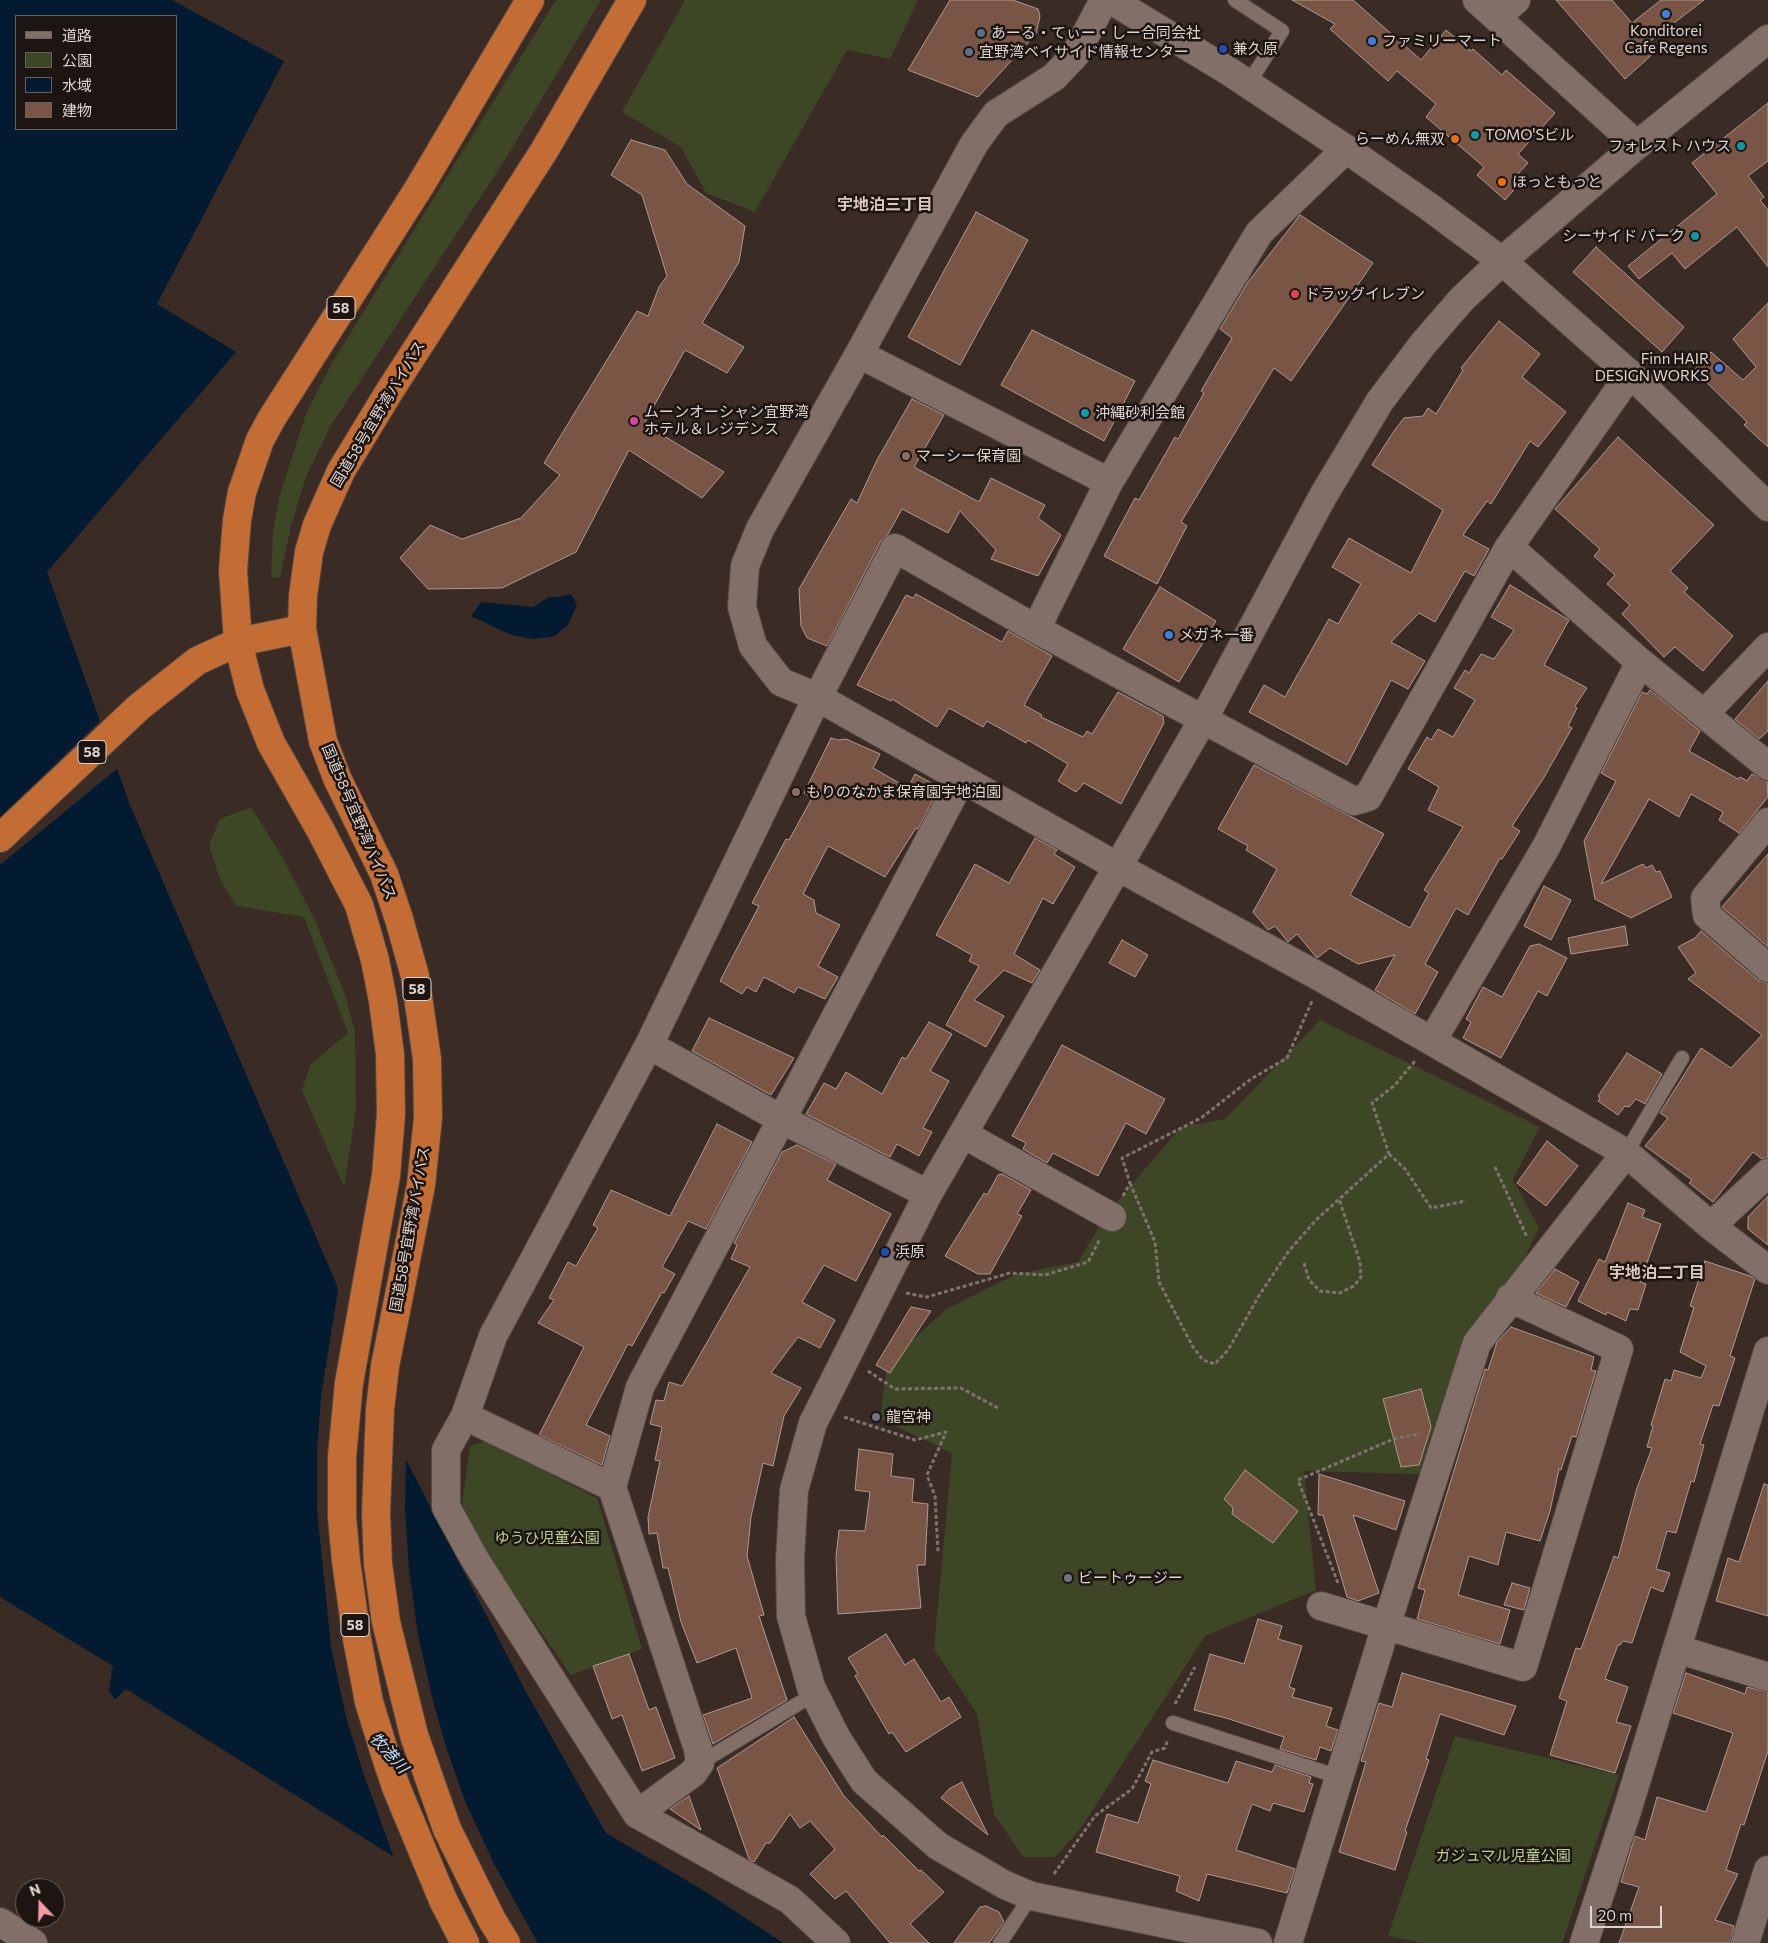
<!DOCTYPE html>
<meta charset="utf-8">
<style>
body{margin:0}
#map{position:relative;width:1768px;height:1943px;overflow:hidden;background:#3a2b24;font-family:Commissioner,"Noto Sans JP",sans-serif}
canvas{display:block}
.legend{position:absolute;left:15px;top:15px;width:162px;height:115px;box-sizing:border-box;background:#1c1512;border:1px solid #6a615e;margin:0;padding:6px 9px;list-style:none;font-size:15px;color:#ded4cf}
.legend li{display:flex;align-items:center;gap:10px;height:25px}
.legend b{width:25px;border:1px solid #6a615e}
.north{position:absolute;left:15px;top:1878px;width:50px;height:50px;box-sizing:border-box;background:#1c1512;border:1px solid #6a615e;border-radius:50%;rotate:339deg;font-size:14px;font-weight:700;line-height:20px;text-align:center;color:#ded4cf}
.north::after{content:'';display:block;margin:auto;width:18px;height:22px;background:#f49aa3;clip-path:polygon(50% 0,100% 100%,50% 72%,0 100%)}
.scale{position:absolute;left:1590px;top:1906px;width:72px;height:22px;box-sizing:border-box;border:2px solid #ded4cf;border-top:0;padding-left:6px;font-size:15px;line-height:18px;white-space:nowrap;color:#ded4cf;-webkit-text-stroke:4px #1c1512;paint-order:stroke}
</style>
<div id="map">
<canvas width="1768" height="1943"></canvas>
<ul class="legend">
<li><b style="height:6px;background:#827068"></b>道路</li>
<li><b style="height:14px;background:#3d4726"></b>公園</li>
<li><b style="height:14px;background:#021b31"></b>水域</li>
<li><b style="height:14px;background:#785544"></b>建物</li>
</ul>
<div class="north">N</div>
<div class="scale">20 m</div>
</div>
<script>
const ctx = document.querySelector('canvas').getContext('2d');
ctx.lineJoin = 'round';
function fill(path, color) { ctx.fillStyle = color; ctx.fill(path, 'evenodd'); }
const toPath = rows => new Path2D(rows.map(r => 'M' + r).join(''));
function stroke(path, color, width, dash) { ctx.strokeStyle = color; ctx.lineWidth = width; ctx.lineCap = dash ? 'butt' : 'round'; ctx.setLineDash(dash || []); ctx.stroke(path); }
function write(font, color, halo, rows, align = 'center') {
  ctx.font = font + ' Commissioner,"Noto Sans JP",sans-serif'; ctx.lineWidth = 5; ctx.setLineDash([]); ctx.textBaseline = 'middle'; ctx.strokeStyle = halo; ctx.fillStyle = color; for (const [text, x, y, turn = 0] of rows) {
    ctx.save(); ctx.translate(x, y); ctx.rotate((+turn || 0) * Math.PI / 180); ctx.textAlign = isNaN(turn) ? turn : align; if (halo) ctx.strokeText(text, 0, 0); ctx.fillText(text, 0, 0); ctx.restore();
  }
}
const green = toPath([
 [556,0,601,0,506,158,330,427,306,477,291,526,280,577,271,578,273,532,279,498,306,414,332,363],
 [685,0,918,0,890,59,847,50,755,212,706,193,681,147,622,112],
 [251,807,280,853,314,918,344,992,355,1031,356,1110,344,1187,302,1090,310,1065,348,1033,304,917,236,906,219,877,209,845,220,819],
 [1320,1020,1540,1127,1513,1179,1539,1228,1419,1474,1304,1471,1316,1590,1205,1636,1081,1828,1055,1857,1023,1857,994,1814,977,1714,934,1649,952,1453,880,1419,887,1364,945,1310,1016,1274,1078,1262,1105,1216,1181,1127,1225,1119],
 [485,1441,597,1498,642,1649,571,1675,487,1555,462,1505,470,1446],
 [1455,1736,1619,1775,1562,1943,1422,1943,1388,1936]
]);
const water = toPath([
 [0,0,172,0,284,61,157,304,236,352,47,572,130,805,333,1276,402,1452,526,1692,606,1833,703,1890,783,1943,493,1943,407,1865,126,1689,115,1699,109,1691,113,1666,0,1597],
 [16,16,176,16,176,129,16,129],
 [571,594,577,605,568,625,555,636,534,639,511,635,471,616,481,602,533,607,549,597,558,597]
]);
const pier = toPath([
 [102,719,119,767,0,865,0,817],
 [339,1284,368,1357,366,1367,372,1368,406,1453,405,1507,409,1570,418,1635,433,1701,447,1750,465,1801,494,1864,538,1943,489,1943,419,1889,406,1867,395,1861,362,1769,346,1717,331,1647,317,1510,317,1451,321,1396]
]);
const building = toPath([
 [950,0,1013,0,1038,9,1040,16,1036,34,978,97,908,70,950,0],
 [1292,0,1353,0,1421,60,1446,30,1471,51,1473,49,1502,75,1506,70,1555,113,1518,154,1528,163,1514,178,1520,183,1505,200,1477,175,1484,167,1426,117,1436,104,1397,71,1388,81,1330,29,1335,24,1292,0],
 [1556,0,1612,0,1632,23,1661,0,1704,0,1649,42,1656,51,1625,79,1556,0],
 [1768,103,1768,161,1748,176,1764,197,1760,200,1768,210,1768,267,1737,227,1685,269,1672,253,1639,279,1628,266,1717,194,1692,163,1768,103],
 [631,140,665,150,687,184,745,226,739,262,702,323,744,347,727,373,685,350,644,424,724,472,702,498,629,450,576,552,502,588,428,589,400,558,430,525,462,539,521,518,560,475,544,463,637,311,648,316,659,287,667,276,642,195,611,175,631,140],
 [976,212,1028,240,960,365,908,337,976,212],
 [1300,215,1373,263,1291,381,1274,368,1181,522,1187,526,1157,584,1104,556,1135,498,1139,500,1175,437,1178,439,1204,393,1201,391,1232,338,1220,329,1248,282,1300,215],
 [1596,247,1684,327,1662,352,1573,272,1596,247],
 [1768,303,1768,447,1744,425,1747,422,1694,370,1711,352,1743,380,1756,367,1733,339,1768,303],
 [1499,321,1540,354,1522,377,1566,412,1538,447,1530,441,1491,504,1487,501,1463,535,1489,549,1474,576,1465,571,1435,622,1419,613,1391,642,1425,661,1408,689,1391,680,1347,765,1249,712,1264,685,1285,697,1329,619,1338,624,1361,584,1332,567,1349,538,1411,573,1443,510,1372,465,1394,431,1404,418,1423,416,1428,408,1436,414,1463,370,1461,368,1499,321],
 [1032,330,1135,381,1104,441,1001,385,1032,330],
 [912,399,944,415,914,467,979,502,991,478,1045,505,1038,518,1061,535,1038,576,991,559,996,550,960,511,948,533,902,509,888,534,881,541,827,646,807,638,801,626,799,589,851,499,857,503,877,460,912,399],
 [1618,437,1714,525,1670,571,1688,588,1684,592,1733,636,1703,671,1675,647,1664,657,1622,614,1630,605,1607,584,1615,575,1594,556,1600,549,1555,509,1618,437],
 [1510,585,1569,620,1544,665,1587,688,1575,706,1577,708,1568,726,1572,728,1543,779,1512,826,1520,831,1502,859,1500,858,1468,915,1456,908,1425,964,1438,972,1415,1014,1375,990,1395,955,1358,964,1330,948,1317,958,1297,934,1288,942,1275,926,1268,930,1253,912,1277,869,1246,850,1248,846,1218,829,1254,765,1384,834,1350,895,1410,928,1429,893,1424,890,1463,827,1428,810,1439,787,1408,769,1427,737,1431,740,1438,729,1453,737,1475,700,1454,688,1465,670,1469,673,1481,654,1494,659,1514,630,1491,617,1510,585],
 [1160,587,1216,621,1179,682,1123,649,1160,587],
 [916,594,1002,642,1008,631,1052,656,1024,705,1042,715,1041,717,1083,737,1087,731,1092,734,1118,692,1163,716,1164,723,1121,804,1084,783,1076,792,1058,781,1068,764,1028,740,1026,743,987,721,983,727,949,708,937,727,892,699,891,701,857,685,906,595,913,598,916,594],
 [1768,681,1768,731,1759,739,1735,719,1768,681],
 [1650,690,1700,731,1689,751,1738,779,1740,777,1747,781,1752,774,1767,781,1768,797,1739,833,1719,820,1723,812,1691,794,1679,817,1649,799,1601,884,1643,864,1646,868,1652,865,1656,872,1660,871,1672,897,1631,918,1595,899,1584,841,1616,781,1601,773,1642,692,1647,694,1650,690],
 [831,738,838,740,846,739,880,754,873,768,908,788,915,774,935,785,937,792,918,829,916,828,885,877,828,846,803,894,814,900,816,913,840,925,818,966,838,977,825,999,798,987,794,993,764,977,756,992,747,987,742,994,720,981,759,906,752,903,786,839,789,840,812,798,804,793,831,738],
 [1035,838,1057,850,1054,854,1075,867,1053,904,1043,898,1014,954,1040,970,1032,983,1004,970,974,1000,1004,1016,986,1047,946,1025,979,966,969,961,972,955,936,935,975,864,1009,883,1035,838],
 [1768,854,1768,947,1722,907,1768,854],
 [1544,886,1571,900,1551,940,1524,926,1544,886],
 [1625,926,1628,945,1571,954,1568,938,1625,926],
 [1701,931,1758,980,1768,983,1768,1158,1762,1159,1753,1152,1713,1202,1689,1183,1692,1180,1645,1146,1668,1118,1660,1113,1701,1048,1731,1068,1762,1035,1688,979,1696,973,1678,947,1695,938,1701,931],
 [1122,940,1148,955,1135,977,1109,963,1122,940],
 [1539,944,1567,958,1547,996,1538,991,1501,1058,1463,1038,1471,1022,1466,1019,1483,987,1502,997,1530,946,1539,944],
 [709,1018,794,1058,771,1095,692,1051,709,1018],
 [929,1022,952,1034,930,1071,949,1081,923,1128,932,1132,919,1156,897,1144,890,1157,806,1114,824,1083,836,1089,846,1072,882,1094,902,1057,906,1059,929,1022],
 [1062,1045,1165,1099,1146,1134,1126,1123,1098,1176,1053,1153,1047,1163,1023,1149,1026,1143,1012,1136,1062,1045],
 [1627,1053,1662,1074,1645,1104,1636,1099,1629,1107,1625,1106,1618,1115,1598,1101,1600,1098,1598,1096,1627,1053],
 [717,1124,752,1142,706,1229,688,1221,662,1267,675,1274,664,1293,662,1292,632,1346,628,1344,586,1425,610,1436,602,1465,539,1435,584,1347,538,1323,554,1300,549,1298,568,1262,576,1266,598,1228,593,1225,611,1190,670,1216,717,1124],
 [1547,1141,1578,1166,1546,1206,1517,1183,1547,1141],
 [797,1145,836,1164,827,1180,891,1214,856,1281,824,1265,802,1302,835,1320,820,1348,798,1337,771,1373,801,1388,784,1416,773,1466,763,1463,751,1517,747,1556,764,1615,759,1616,787,1700,713,1744,703,1715,752,1698,736,1648,697,1663,681,1622,668,1568,663,1568,657,1533,649,1534,648,1517,660,1461,655,1460,662,1427,650,1424,656,1400,664,1401,669,1382,682,1386,750,1267,731,1259,737,1245,734,1243,782,1152,797,1145],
 [1002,1174,1031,1190,1017,1214,1022,1216,990,1274,978,1274,945,1256,984,1193,987,1195,998,1175,1002,1174],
 [1768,1196,1768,1245,1748,1229,1748,1217,1768,1196],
 [1628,1203,1645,1210,1642,1217,1661,1224,1640,1282,1646,1284,1638,1310,1630,1309,1626,1321,1607,1312,1606,1315,1578,1301,1599,1259,1605,1262,1628,1203],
 [1705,1261,1750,1276,1755,1279,1730,1356,1735,1358,1719,1406,1713,1405,1700,1444,1704,1445,1694,1482,1691,1481,1676,1533,1667,1531,1656,1569,1670,1573,1663,1592,1651,1587,1632,1643,1623,1641,1620,1645,1618,1645,1605,1679,1628,1687,1616,1722,1631,1726,1615,1773,1550,1755,1567,1701,1559,1698,1576,1648,1581,1649,1614,1556,1618,1558,1637,1488,1652,1448,1647,1447,1653,1426,1651,1425,1665,1379,1671,1381,1674,1370,1701,1378,1706,1366,1680,1352,1694,1307,1690,1306,1705,1261],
 [1555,1269,1579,1282,1566,1307,1536,1293,1555,1269],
 [911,1307,931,1311,890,1373,876,1365,911,1307],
 [1511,1327,1594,1357,1591,1370,1596,1371,1576,1437,1572,1436,1561,1470,1559,1469,1550,1511,1540,1541,1506,1532,1498,1565,1469,1556,1458,1595,1510,1610,1500,1644,1417,1619,1425,1590,1418,1588,1485,1369,1488,1370,1497,1342,1511,1327],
 [1421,1389,1431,1427,1419,1465,1401,1467,1383,1399,1421,1389],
 [859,1449,893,1454,891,1476,914,1479,912,1502,928,1504,925,1565,917,1565,921,1608,838,1614,836,1557,839,1530,865,1531,870,1492,855,1490,859,1449],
 [1245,1470,1298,1511,1273,1543,1232,1514,1233,1508,1224,1499,1245,1470],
 [1319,1474,1405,1501,1396,1530,1353,1515,1379,1593,1358,1601,1347,1597,1323,1515,1318,1515,1319,1474],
 [1764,1484,1768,1485,1768,1616,1716,1601,1728,1558,1739,1562,1764,1484],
 [1512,1583,1530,1588,1524,1610,1504,1605,1512,1583],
 [1258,1619,1282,1626,1278,1639,1302,1646,1289,1687,1295,1689,1292,1697,1332,1708,1326,1726,1338,1730,1331,1751,1320,1747,1316,1760,1280,1749,1284,1737,1226,1718,1194,1710,1210,1654,1244,1664,1258,1619],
 [886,1634,905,1665,914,1659,941,1702,949,1697,961,1717,906,1752,892,1732,889,1734,855,1676,858,1674,848,1658,886,1634],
 [629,1654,649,1710,656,1707,675,1758,642,1771,622,1715,612,1719,593,1666,629,1654],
 [1402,1673,1516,1706,1504,1735,1440,1714,1426,1759,1429,1760,1405,1831,1407,1832,1395,1870,1339,1852,1366,1762,1361,1761,1379,1703,1392,1707,1402,1673],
 [1686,1673,1745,1694,1747,1687,1768,1692,1768,1751,1744,1825,1741,1824,1726,1870,1738,1874,1715,1920,1734,1926,1730,1943,1619,1943,1639,1887,1621,1882,1635,1836,1645,1840,1657,1797,1706,1812,1733,1733,1673,1713,1686,1673],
 [794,1717,844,1796,882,1837,883,1835,919,1871,921,1870,944,1892,910,1924,929,1943,890,1943,846,1891,835,1899,810,1874,835,1849,810,1821,800,1828,790,1814,770,1843,766,1843,754,1862,749,1859,717,1768,794,1717],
 [1153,1760,1228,1783,1236,1761,1272,1772,1275,1765,1311,1777,1309,1783,1313,1784,1304,1812,1273,1803,1270,1811,1252,1804,1236,1850,1295,1869,1287,1893,1207,1874,1199,1901,1176,1891,1180,1876,1096,1852,1107,1814,1138,1823,1151,1784,1145,1781,1153,1760],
 [962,1782,988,1835,941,1798,949,1789,962,1782],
 [689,1796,701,1830,670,1809,689,1796],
 [986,1906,999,1912,1004,1922,989,1943,954,1943,980,1907,986,1906]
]);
const path = toPath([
 [1389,1154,1405,1169,1431,1208,1466,1201],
 [1495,1167,1527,1237],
 [1130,1183,1155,1242,1159,1282,1193,1347,1203,1360,1215,1364,1228,1350,1260,1294,1288,1252,1316,1220,1389,1154,1372,1103,1394,1086,1415,1061],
 [1123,1196,1130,1183,1122,1158,1201,1118,1251,1079,1287,1058,1312,1001],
 [1304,1263,1309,1280,1320,1291,1340,1293,1354,1286,1361,1277,1360,1262,1339,1199],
 [906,1293,927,1297,1010,1273,1045,1275,1088,1262,1100,1239],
 [868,1371,895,1389,961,1388,998,1408],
 [844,1417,915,1440,946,1432,927,1475,935,1496,938,1552],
 [1338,1583,1298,1480,1396,1438,1420,1434],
 [1175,1704,1195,1667],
 [1054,1874,1095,1816,1132,1789,1152,1752,1165,1748,1168,1739]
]);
const lane = toPath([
 [1235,0,1282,31,1248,84],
 [1626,1153,1682,1058],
 [1173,1723,1339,1777],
 [700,1763,806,1699],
 [1000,1943,1031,1896]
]);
const street = toPath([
 [1104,0,1075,55,1054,77,996,114,974,144,859,354,760,529,745,566,742,607,753,646,781,682,817,697,1138,878,1322,978,1626,1153,1711,1226,1768,1270],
 [1477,0,1637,145],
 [1496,17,1516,0],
 [859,354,1109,482],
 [1509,547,1630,374],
 [1036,629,1109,482,1259,233,1346,149],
 [1704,714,1768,647],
 [1768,822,1705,898,1707,915,1768,968],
 [1432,1041,1546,847,1640,662],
 [649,1045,781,1119,928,1194],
 [963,1134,1112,1217],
 [1711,1226,1768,1173],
 [465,1416,612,1487],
 [1321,1606,1523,1667,1619,1349,1510,1298],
 [1677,1649,1768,1677],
 [637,1814,693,1773,700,1763,698,1749,612,1487,640,1387,961,780],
 [836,1943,790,1900,637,1814,474,1558,446,1507,446,1450,465,1416,493,1336,649,1045,810,712,895,548,1036,629,1354,801,1368,797,1509,547,1640,662,1768,766],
 [1288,1943,1386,1626,1477,1343,1626,1153],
 [1584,1943,1627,1811,1768,1351],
 [1745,1943,1768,1870]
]);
const secondary = toPath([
 [1111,0,1230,72,1346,149,1428,206,1502,261,1642,385,1768,507],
 [0,1922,33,1943],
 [1258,1943,1031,1896,1005,1885,938,1846,864,1781,836,1737,811,1687,791,1616,790,1559,794,1490,813,1423,928,1194,1204,718,1323,496,1380,401,1423,344,1462,299,1502,261,1637,145,1768,39]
]);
const highway = toPath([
 [0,838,139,707,197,661,238,642,302,629],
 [465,1943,443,1900,396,1787,385,1754,369,1702,357,1639,346,1561,342,1517,342,1457,349,1383,386,1176,391,1114,390,1054,383,1001,375,960,359,905,321,831,271,743,250,690,238,642,233,570,237,520,242,492,260,440,272,418,420,186,530,0],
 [506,1943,492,1920,447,1829,414,1735,386,1622,378,1564,376,1513,380,1409,385,1366,421,1185,428,1118,427,1059,415,976,399,919,384,874,337,778,323,741,302,629,303,596,309,552,317,525,341,471,389,392,544,151,632,0]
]);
const markers = [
 [1666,14,5,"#3f7fe0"],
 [981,33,5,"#5c6f8a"],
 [1372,41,5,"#3f7fe0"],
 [1223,49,5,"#1a4fb4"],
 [969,52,5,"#5c6f8a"],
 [1475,135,5,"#0f9aa8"],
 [1455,139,5,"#e8710a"],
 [1741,146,5,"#0f9aa8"],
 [1502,182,5,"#e8710a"],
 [1695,236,5,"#0f9aa8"],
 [1295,294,5,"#e0444e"],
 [1719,368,5,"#3f7fe0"],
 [1085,413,5,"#0f9aa8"],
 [634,421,5,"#d1479c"],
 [906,456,5,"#8d6e63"],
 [1169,635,5,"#3f7fe0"],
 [796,792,5,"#8d6e63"],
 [885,1252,5,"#1a4fb4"],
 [876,1417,5,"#6b7280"],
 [1068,1578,5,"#6b7280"]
];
const shields = [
 [341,308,28],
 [92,752,28],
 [417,989,28],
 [355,1625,28]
];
const shieldNames = [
 ["58",341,308],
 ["58",92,752],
 ["58",417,989],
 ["58",355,1625]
];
const poiNames = [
 ["Konditorei",1666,31,"center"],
 ["Cafe Regens",1666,48,"center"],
 ["あーる・てぃー・しー合同会社",991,33],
 ["ファミリーマート",1382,41],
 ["兼久原",1233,49],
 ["宜野湾ベイサイド情報センター",979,52],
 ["TOMO'Sビル",1485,135],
 ["らーめん無双",1445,139,"right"],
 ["フォレスト ハウス",1731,146,"right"],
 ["ほっともっと",1512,182],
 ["シーサイド パーク",1685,236,"right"],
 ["ドラッグイレブン",1305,294],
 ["Finn HAIR",1709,359,"right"],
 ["DESIGN WORKS",1709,376,"right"],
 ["ムーンオーシャン宜野湾",644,412],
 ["ホテル＆レジデンス",644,429],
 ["沖縄砂利会館",1095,413],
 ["マーシー保育園",916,456],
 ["メガネ一番",1179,635],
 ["もりのなかま保育園宇地泊園",806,792],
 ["浜原",895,1252],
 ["龍宮神",886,1417],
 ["ビートゥージー",1078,1578]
];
const streetNames = [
 ["国道58号宜野湾バイパス",378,414,-59],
 ["国道58号宜野湾バイパス",359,822,67],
 ["国道58号宜野湾バイパス",410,1229,-80]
];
const parkNames = [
 ["ゆうひ児童公園",547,1538],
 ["ガジュマル児童公園",1503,1856]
];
const neighbourhoodNames = [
 ["宇地泊三丁目",885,205],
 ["宇地泊二丁目",1657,1273]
];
const waterNames = [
 ["牧港川",389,1753,48]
];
fill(green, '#3d4726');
fill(water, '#021b31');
fill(pier, '#3a2b24');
fill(building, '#785544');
stroke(building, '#ad9a91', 1);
stroke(lane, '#564943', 16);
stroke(street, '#564943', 30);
stroke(secondary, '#564943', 30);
stroke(highway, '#564943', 30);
stroke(path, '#80736d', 3, [4, 2.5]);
stroke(lane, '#827068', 14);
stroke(street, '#827068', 28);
stroke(secondary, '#827068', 28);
stroke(highway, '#c36d34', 28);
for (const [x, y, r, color] of markers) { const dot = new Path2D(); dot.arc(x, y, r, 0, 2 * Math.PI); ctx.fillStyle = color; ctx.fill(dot); stroke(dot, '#1c1512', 2); }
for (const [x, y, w] of shields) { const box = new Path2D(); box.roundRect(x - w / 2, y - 11.5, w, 23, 4); ctx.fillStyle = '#1c1512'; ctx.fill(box); stroke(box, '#ded4cf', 1); }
write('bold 14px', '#ded4cf', null, shieldNames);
write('15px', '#ded4cf', '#1c1512', poiNames, 'left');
write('15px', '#ded4cf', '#1c1512', streetNames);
write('15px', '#bcd094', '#1c1512', parkNames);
write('bold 16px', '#dbc7be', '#1c1512', neighbourhoodNames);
write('italic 16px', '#c2e0fc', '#1c1512', waterNames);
</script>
